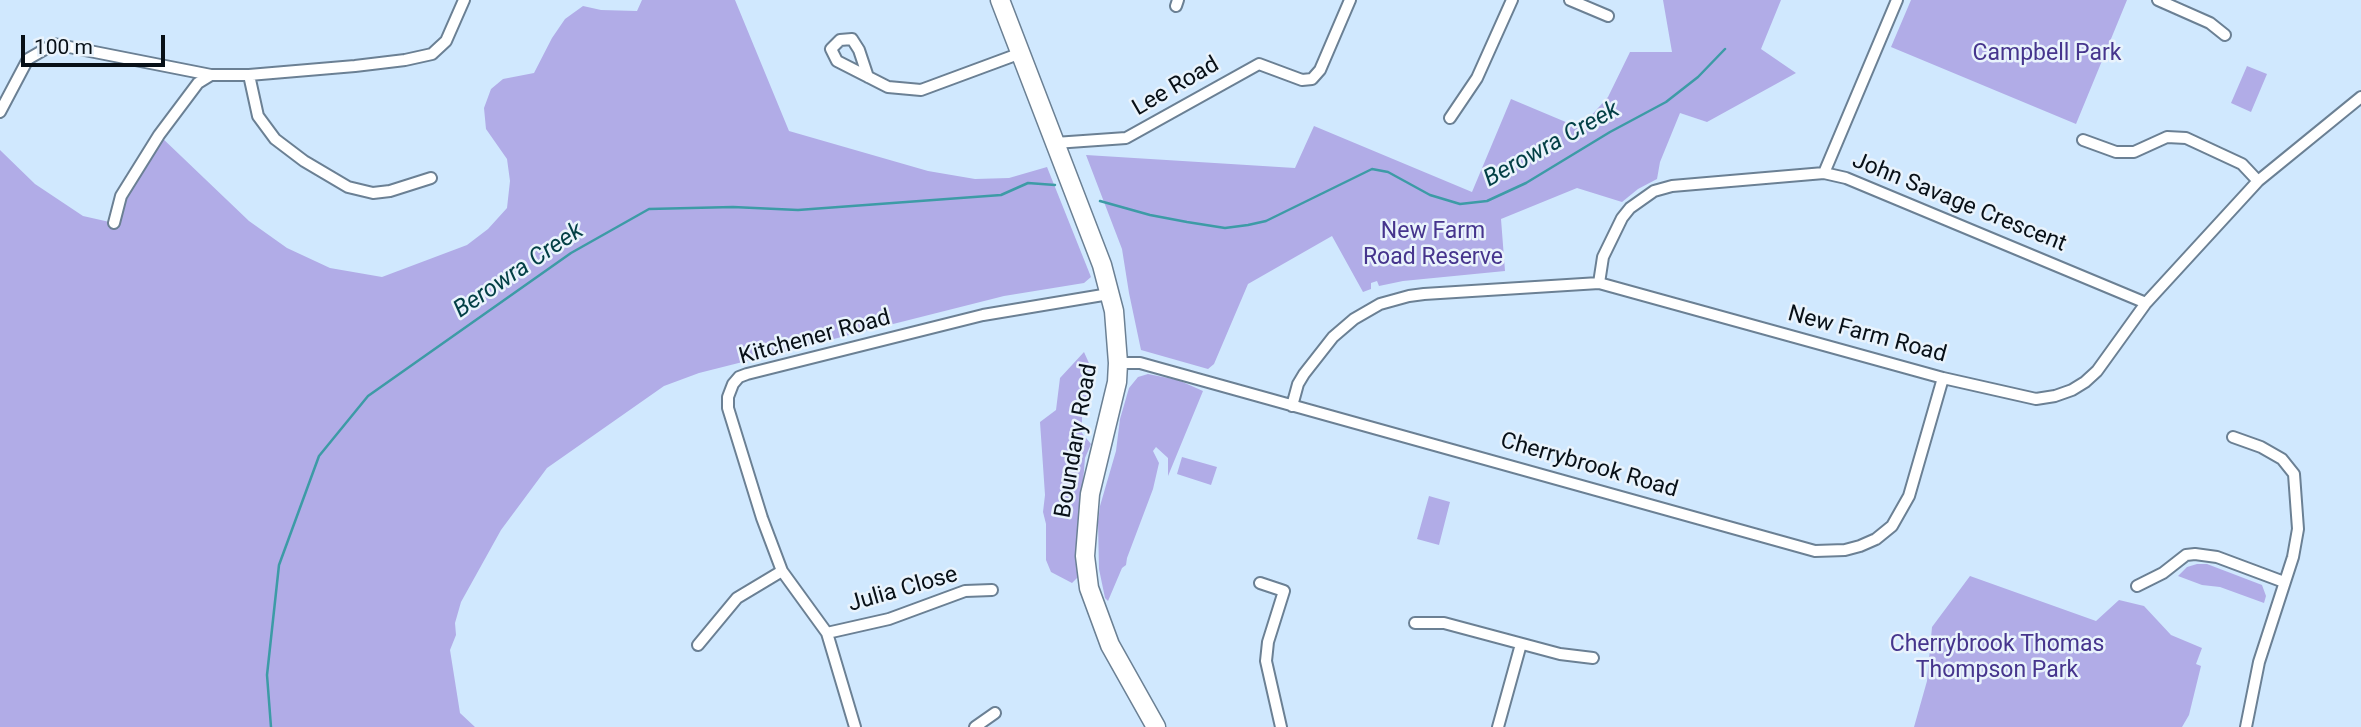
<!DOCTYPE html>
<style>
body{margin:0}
#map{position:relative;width:2361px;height:727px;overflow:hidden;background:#d0e8fe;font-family:Roboto,sans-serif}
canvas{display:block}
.scale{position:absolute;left:21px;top:35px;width:144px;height:32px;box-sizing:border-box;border:4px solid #081017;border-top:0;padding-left:9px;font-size:21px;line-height:24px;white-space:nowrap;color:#081017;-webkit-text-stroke:5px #e9f3fc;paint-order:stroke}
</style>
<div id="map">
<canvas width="2361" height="727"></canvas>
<div class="scale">100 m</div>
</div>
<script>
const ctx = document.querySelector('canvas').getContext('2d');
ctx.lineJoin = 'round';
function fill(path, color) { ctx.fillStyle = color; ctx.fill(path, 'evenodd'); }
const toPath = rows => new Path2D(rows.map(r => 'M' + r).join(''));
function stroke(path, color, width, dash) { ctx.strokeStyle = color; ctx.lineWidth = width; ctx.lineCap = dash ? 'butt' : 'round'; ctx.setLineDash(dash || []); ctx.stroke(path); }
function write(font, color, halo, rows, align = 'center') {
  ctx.font = font + ' Roboto,sans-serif'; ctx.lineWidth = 5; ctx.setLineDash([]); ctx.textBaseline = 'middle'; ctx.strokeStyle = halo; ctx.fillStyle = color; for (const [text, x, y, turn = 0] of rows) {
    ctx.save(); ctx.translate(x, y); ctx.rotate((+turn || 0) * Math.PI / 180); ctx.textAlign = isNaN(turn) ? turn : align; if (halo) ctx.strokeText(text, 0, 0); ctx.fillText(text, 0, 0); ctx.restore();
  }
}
const green = toPath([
 [642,0,735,0,789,131,928,171,975,179,1009,178,1047,167,1091,277,1084,283,1004,296,699,373,664,386,547,468,501,530,461,602,455,623,456,635,450,650,460,713,475,727,0,727,0,150,35,184,83,216,114,223,121,196,159,135,249,221,287,248,330,268,382,277,467,245,488,229,507,208,510,181,507,159,486,129,484,108,491,89,503,79,534,73,552,38,565,19,583,6,601,10,637,11],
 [1663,0,1781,0,1761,49,1796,73,1707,122,1680,113,1660,162,1657,179,1638,189,1622,202,1577,188,1501,219,1505,271,1403,281,1379,286,1377,281,1371,283,1371,289,1363,292,1332,236,1248,284,1214,364,1208,369,1141,350,1129,293,1122,249,1086,155,1295,168,1314,126,1472,192,1511,99,1580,128,1608,97,1630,52,1672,52],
 [1911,0,2127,0,2076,124,1891,47],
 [2247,66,2267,74,2251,112,2231,103],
 [1084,352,1092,370,1090,392,1082,403,1082,433,1091,444,1085,458,1077,556,1078,577,1072,583,1051,572,1046,560,1046,524,1043,512,1045,495,1040,422,1056,410,1060,378],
 [1148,374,1178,380,1203,391,1168,476,1168,458,1156,447,1153,451,1159,463,1153,489,1127,558,1126,565,1122,568,1108,601,1105,598,1099,569,1098,522,1100,506,1116,451,1120,419,1129,388,1138,377],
 [1182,457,1217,467,1211,485,1177,474],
 [1429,496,1450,502,1439,545,1417,539],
 [2197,564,2207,564,2262,585,2266,596,2264,603,2220,587,2202,585,2178,576,2187,567],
 [1970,576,2096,621,2119,600,2144,606,2171,635,2202,648,2196,664,2201,666,2189,715,2182,727,1914,727,1927,681,1932,627]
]);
const stream = toPath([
 [1100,201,1150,215,1187,222,1225,228,1248,225,1266,221,1372,169,1388,172,1430,195,1460,204,1487,201,1526,183,1610,132,1666,102,1698,77,1725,49],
 [271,727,267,675,279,565,319,456,368,396,571,253,649,209,733,207,798,210,1001,195,1028,183,1055,185]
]);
const minor = toPath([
 [1570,0,1608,16],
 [2158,0,2210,23,2225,35],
 [1176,6,1178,0],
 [249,75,258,116,275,139,304,161,348,187,373,193,390,191,431,178],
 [868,77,859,50,852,39,840,40,831,49,837,61,888,87,921,90,1021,53],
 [0,112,28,59,54,44,211,75,249,75,355,66,405,60,432,54,446,41,464,0],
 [1450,118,1477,78,1512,0],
 [2083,140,2116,152,2134,152,2167,137,2186,138,2242,164,2258,181],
 [1055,143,1126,138,1259,64,1302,80,1312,79,1320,70,1350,0],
 [1824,173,1897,0],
 [114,223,121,196,159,135,198,83,211,75],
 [1599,283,1603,257,1622,218,1630,208,1654,191,1672,186,1824,173,1846,178,2146,303],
 [1118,363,1140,363,1815,551,1845,550,1860,546,1876,539,1892,526,1909,496,1943,378],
 [1292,406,1298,384,1304,374,1333,337,1354,319,1380,304,1409,296,1424,294,1599,283,1943,378,2036,399,2055,396,2072,390,2085,382,2097,371,2146,303,2258,181,2361,97],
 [2233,437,2261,447,2282,459,2294,474,2298,529,2293,557,2259,662,2246,727],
 [1260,583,1284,591,1268,642,1266,661,1281,727],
 [2137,586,2163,573,2186,555,2195,554,2217,557,2284,582],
 [1415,623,1444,623,1560,654,1593,658],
 [827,633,889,619,965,591,992,590],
 [698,645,737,598,782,571],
 [855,727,827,633,782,571,762,518,728,408,728,397,733,384,739,377,747,374,983,315,1109,294],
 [975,727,995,713],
 [1498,727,1521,644]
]);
const primary = toPath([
 [1000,0,1102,265,1114,311,1118,363,1117,382,1090,494,1085,556,1089,588,1110,645,1156,727]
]);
const parkNames = [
 ["Campbell Park",2047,54],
 ["New Farm",1433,232],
 ["Road Reserve",1433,258],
 ["Cherrybrook Thomas",1997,645],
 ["Thompson Park",1997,671]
];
const streetNames = [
 ["Lee Road",1176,87,-30],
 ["John Savage Crescent",1959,203,22],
 ["New Farm Road",1867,335,15],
 ["Kitchener Road",815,338,-15],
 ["Boundary Road",1077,441,-80],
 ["Cherrybrook Road",1589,466,16],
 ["Julia Close",903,590,-16]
];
const waterNames = [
 ["Berowra Creek",1552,145,-29],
 ["Berowra Creek",519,271,-34]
];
fill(green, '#b1ace7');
stroke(stream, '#3d9ba6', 2.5);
stroke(minor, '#6b8094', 14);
stroke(primary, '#6b8094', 21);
stroke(minor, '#fff', 10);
stroke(primary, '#fff', 18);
write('23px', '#46358d', '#e9f3fc', parkNames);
write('23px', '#081017', '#e9f3fc', streetNames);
write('italic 24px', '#023f45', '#e9f3fc', waterNames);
</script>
